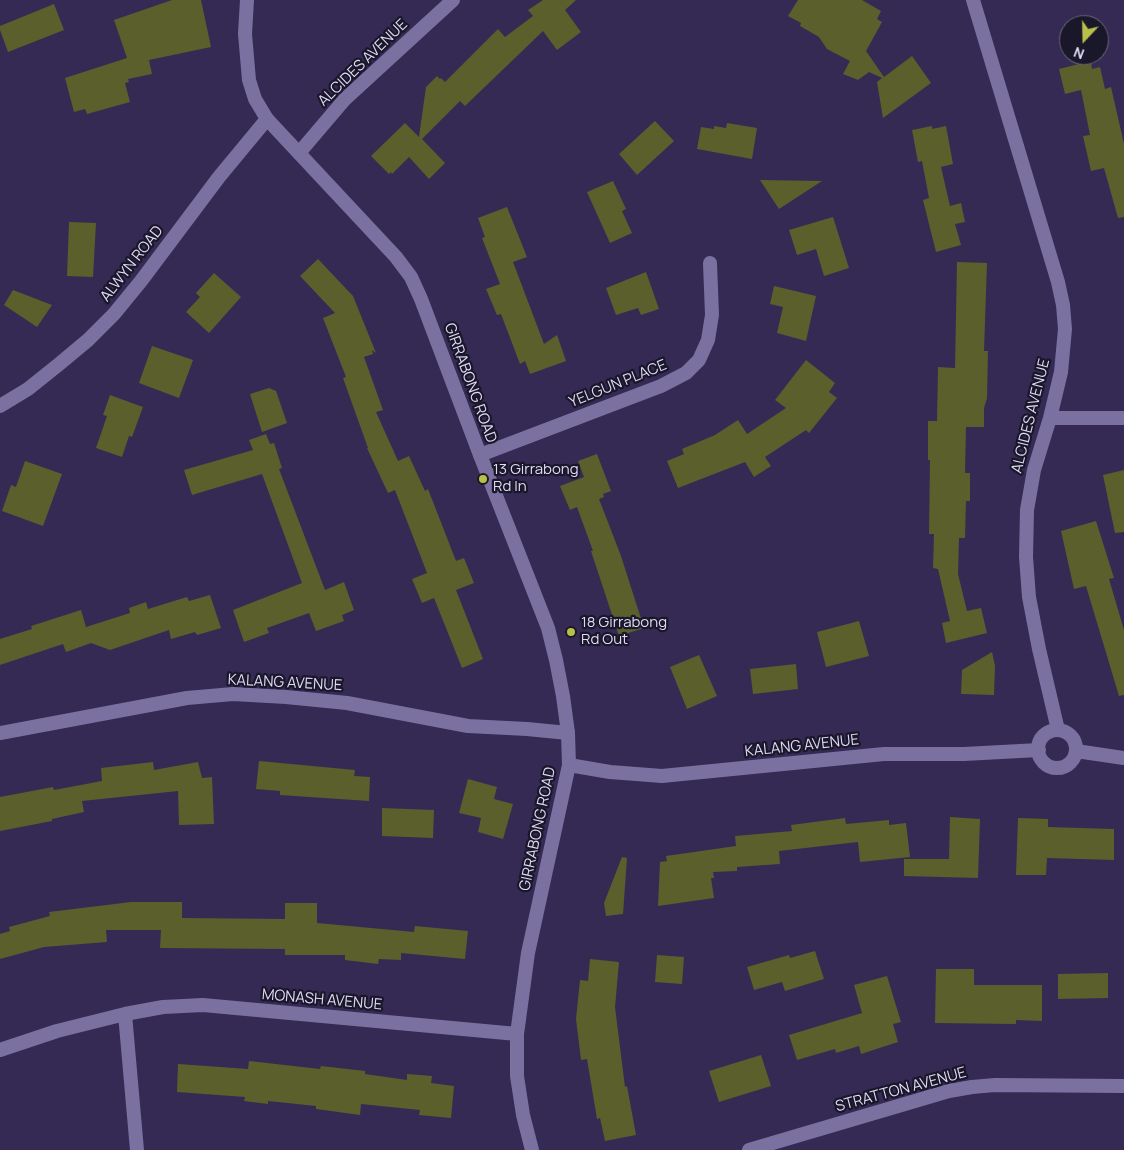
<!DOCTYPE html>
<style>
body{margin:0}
#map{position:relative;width:1124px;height:1150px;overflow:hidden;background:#352a54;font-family:Manrope,sans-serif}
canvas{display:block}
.north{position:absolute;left:1059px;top:15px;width:50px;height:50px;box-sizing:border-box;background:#1b172a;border:1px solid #69657b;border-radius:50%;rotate:201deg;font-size:14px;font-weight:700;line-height:20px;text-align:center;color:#dfdaf5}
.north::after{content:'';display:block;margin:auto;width:18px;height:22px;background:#b7c148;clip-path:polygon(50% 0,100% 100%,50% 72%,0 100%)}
</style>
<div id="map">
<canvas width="1124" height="1150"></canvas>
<div class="north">N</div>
</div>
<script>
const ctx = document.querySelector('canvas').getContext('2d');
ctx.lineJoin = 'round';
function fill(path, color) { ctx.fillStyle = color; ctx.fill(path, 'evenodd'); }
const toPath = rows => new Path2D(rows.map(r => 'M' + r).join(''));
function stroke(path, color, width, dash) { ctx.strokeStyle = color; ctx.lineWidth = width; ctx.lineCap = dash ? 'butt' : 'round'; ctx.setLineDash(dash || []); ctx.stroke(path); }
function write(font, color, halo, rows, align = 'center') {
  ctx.font = font + ' Manrope,sans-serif'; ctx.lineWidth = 4.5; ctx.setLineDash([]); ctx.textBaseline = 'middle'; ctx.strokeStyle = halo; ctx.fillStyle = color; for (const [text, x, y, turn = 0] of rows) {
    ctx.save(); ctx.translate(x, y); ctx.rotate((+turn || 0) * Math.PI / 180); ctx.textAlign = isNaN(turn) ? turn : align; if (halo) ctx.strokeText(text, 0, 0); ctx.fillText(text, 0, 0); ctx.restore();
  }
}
const building = toPath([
 [172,0,201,0,211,47,149,60,152,74,128,79,129,82,125,83,130,102,87,114,85,109,74,112,65,78,127,58,114,20],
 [543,0,576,0,565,10,581,32,557,50,543,31,465,106,460,101,422,139,445,163,429,179,409,157,392,174,391,172,389,174,371,156,405,123,419,137,426,87,437,76,440,79,441,78,445,82,498,29,505,37,533,16,528,10],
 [798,0,862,0,881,11,877,19,882,22,866,51,884,77,912,56,931,83,883,118,877,82,882,78,869,72,858,80,843,74,850,61,827,49,819,37,800,26,801,23,788,16],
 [54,4,64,30,8,52,0,30,0,26],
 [1091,61,1092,69,1100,67,1105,89,1111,87,1124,144,1124,217,1118,218,1104,168,1091,171,1083,136,1090,135,1081,90,1065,94,1059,69],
 [655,121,674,141,637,175,619,154],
 [727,123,757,128,752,159,697,149,701,127,714,129,714,126,726,128],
 [932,126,932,129,946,126,953,164,941,167,950,206,961,203,965,222,955,224,961,245,936,252,923,200,929,198,922,161,918,162,912,130],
 [760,180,822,181,779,209],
 [613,181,626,209,622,211,632,233,610,243,587,192],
 [507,207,527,257,513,262,544,344,557,335,566,361,530,374,525,361,520,364,501,314,497,315,486,289,500,284,482,238,485,237,478,218],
 [833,217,849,268,824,276,816,249,797,255,789,230],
 [69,222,96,223,93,277,67,276],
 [318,259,353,296,376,353,372,350,373,354,364,357,383,410,376,412,398,461,409,456,425,491,428,489,456,561,464,558,474,583,456,590,483,659,462,668,434,598,422,603,412,579,427,573,395,490,388,493,367,448,368,448,343,378,346,377,323,318,335,313,300,276],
 [957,262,987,263,984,351,988,351,987,398,984,408,984,427,966,427,965,473,970,473,970,501,966,501,965,538,959,538,958,574,967,611,981,608,987,633,946,643,942,623,950,621,938,569,933,568,934,534,929,534,930,460,928,460,928,421,937,421,938,367,955,368],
 [646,272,659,309,641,315,638,308,616,315,606,288],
 [214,273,241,297,209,333,186,312,200,297,196,293],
 [774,286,816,296,806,341,777,333,783,307,770,304],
 [13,290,52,305,37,327,4,305],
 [152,346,193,360,179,398,139,383],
 [806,360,835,383,829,392,837,398,809,433,806,430,765,457,771,466,754,477,745,462,678,488,667,461,684,454,682,449,715,435,738,420,747,434,786,408,775,400],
 [269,388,276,391,287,423,262,432,250,394],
 [110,395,143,407,132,437,129,436,122,457,96,448,107,416,103,415],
 [266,434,270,444,274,443,282,468,279,469,325,590,344,582,354,610,342,615,344,621,316,631,309,613,267,628,269,633,244,642,233,610,302,583,262,474,192,495,184,470,253,450,249,440],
 [597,454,611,491,603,494,604,497,599,499,621,556,644,628,619,636,591,551,593,551,577,507,570,510,560,486,584,477,578,461],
 [25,461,62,474,43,526,2,511,11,485,16,487],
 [1124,470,1124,532,1115,533,1103,475],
 [1096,521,1114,578,1109,579,1124,630,1124,695,1119,696,1086,586,1074,589,1061,531],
 [210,595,221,628,197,635,195,632,171,639,169,630,110,650,91,643,66,652,63,644,0,665,0,639,32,629,31,626,81,610,86,627,130,613,129,608,146,602,148,609,187,597,189,601],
 [859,621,869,656,826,667,817,632],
 [992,652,995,666,994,695,961,694,962,670],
 [699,655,717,696,687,709,670,667],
 [796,664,798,689,753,694,750,669],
 [259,761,355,770,354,776,370,777,369,801,280,795,280,791,256,789],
 [153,762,154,770,198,762,202,778,212,777,214,824,179,825,178,791,82,801,84,812,52,819,52,821,0,831,0,797,53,787,54,790,102,781,101,768],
 [468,779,497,787,494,799,513,804,503,839,478,832,481,818,459,813],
 [382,808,434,810,433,838,382,836],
 [950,817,980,819,978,878,904,876,904,859,949,859],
 [845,818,846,824,889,820,889,825,906,823,910,857,860,862,858,842,779,851,780,864,737,867,737,871,713,872,714,878,711,878,714,898,658,906,660,862,667,861,666,856,736,846,735,836,792,831,791,825],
 [1018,818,1048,819,1048,827,1114,829,1114,860,1047,858,1046,875,1016,875],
 [622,857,627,858,623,914,606,916,604,903],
 [131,902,182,902,182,918,285,919,285,903,317,903,317,923,414,932,415,926,468,931,465,959,401,953,401,960,379,959,378,964,345,960,345,955,285,955,285,949,160,948,161,930,106,930,107,942,44,947,0,959,0,934,10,931,9,927,50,916,49,912],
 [815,951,824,979,785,991,782,982,754,990,747,967,789,955,790,958],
 [657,955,684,957,682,984,655,982],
 [590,959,619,962,615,1007,625,1087,627,1086,636,1135,605,1141,600,1118,597,1119,587,1059,581,1060,576,1019,580,980,588,981],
 [936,969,974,969,974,985,1042,985,1042,1021,1016,1020,1016,1024,935,1023],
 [1108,973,1108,998,1058,999,1058,974],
 [887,976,901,1022,893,1024,898,1042,861,1054,859,1046,836,1053,835,1049,797,1060,789,1035,862,1013,854,985],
 [761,1055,771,1086,719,1102,709,1071],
 [249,1061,320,1069,321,1066,365,1071,365,1074,407,1080,407,1074,432,1076,431,1083,454,1086,451,1118,419,1115,420,1110,361,1104,360,1115,316,1109,316,1106,268,1101,268,1104,244,1101,245,1097,177,1092,178,1064,248,1069]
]);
const minor = toPath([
 [973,0,1058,282,1063,305,1065,329,1061,372,1050,418,1034,470,1027,510,1026,557,1029,597,1039,649,1058,730],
 [299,153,345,99,453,0],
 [0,406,28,389,58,365,88,340,114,314,141,281,219,177,267,119],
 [1050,418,1124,418],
 [480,455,661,386,686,373,699,360,708,340,712,315,710,263],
 [0,733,187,698,233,694,286,697,347,703,468,726,527,729,568,733],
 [125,1014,137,1150],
 [0,1050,57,1031,125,1014,163,1007,203,1005,517,1034],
 [532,1150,523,1115,517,1076,517,1034,528,953,569,765],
 [749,1150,949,1091,972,1087,995,1085,1124,1086]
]);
const tertiary = toPath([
 [247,0,245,34,249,80,255,99,267,119,396,257,411,277,421,299,480,455,548,628,556,660,563,696,568,733,569,765,610,772,662,776,884,754,964,754,1039,750],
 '1038 749a19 19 0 1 1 38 0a19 19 0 1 1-38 0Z',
 [1076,751,1124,758]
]);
const markers = [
 [483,479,5,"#b7c148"],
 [571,632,5,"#b7c148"]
];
const streetNames = [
 ["ALCIDES AVENUE",363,63,-44],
 ["ALWYN ROAD",132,264,-52],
 ["GIRRABONG ROAD",470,383,70],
 ["YELGUN PLACE",618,384,-22],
 ["ALCIDES AVENUE",1031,416,-76],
 ["KALANG AVENUE",285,683,3],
 ["KALANG AVENUE",802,746,-6],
 ["GIRRABONG ROAD",538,829,-78],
 ["MONASH AVENUE",322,1000,5],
 ["STRATTON AVENUE",901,1090,-15]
];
const poiNames = [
 ["13 Girrabong",493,470],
 ["Rd In",493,487],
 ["18 Girrabong",581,623],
 ["Rd Out",581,640]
];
fill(building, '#5a5f2c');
stroke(minor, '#7b71a1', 14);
stroke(tertiary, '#7b71a1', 14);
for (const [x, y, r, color] of markers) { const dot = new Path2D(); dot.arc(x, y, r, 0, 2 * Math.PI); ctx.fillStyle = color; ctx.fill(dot); stroke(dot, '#1b172a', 2); }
write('15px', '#dfdaf5', '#1b172a', streetNames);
write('15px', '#dfdaf5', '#1b172a', poiNames, 'left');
</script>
